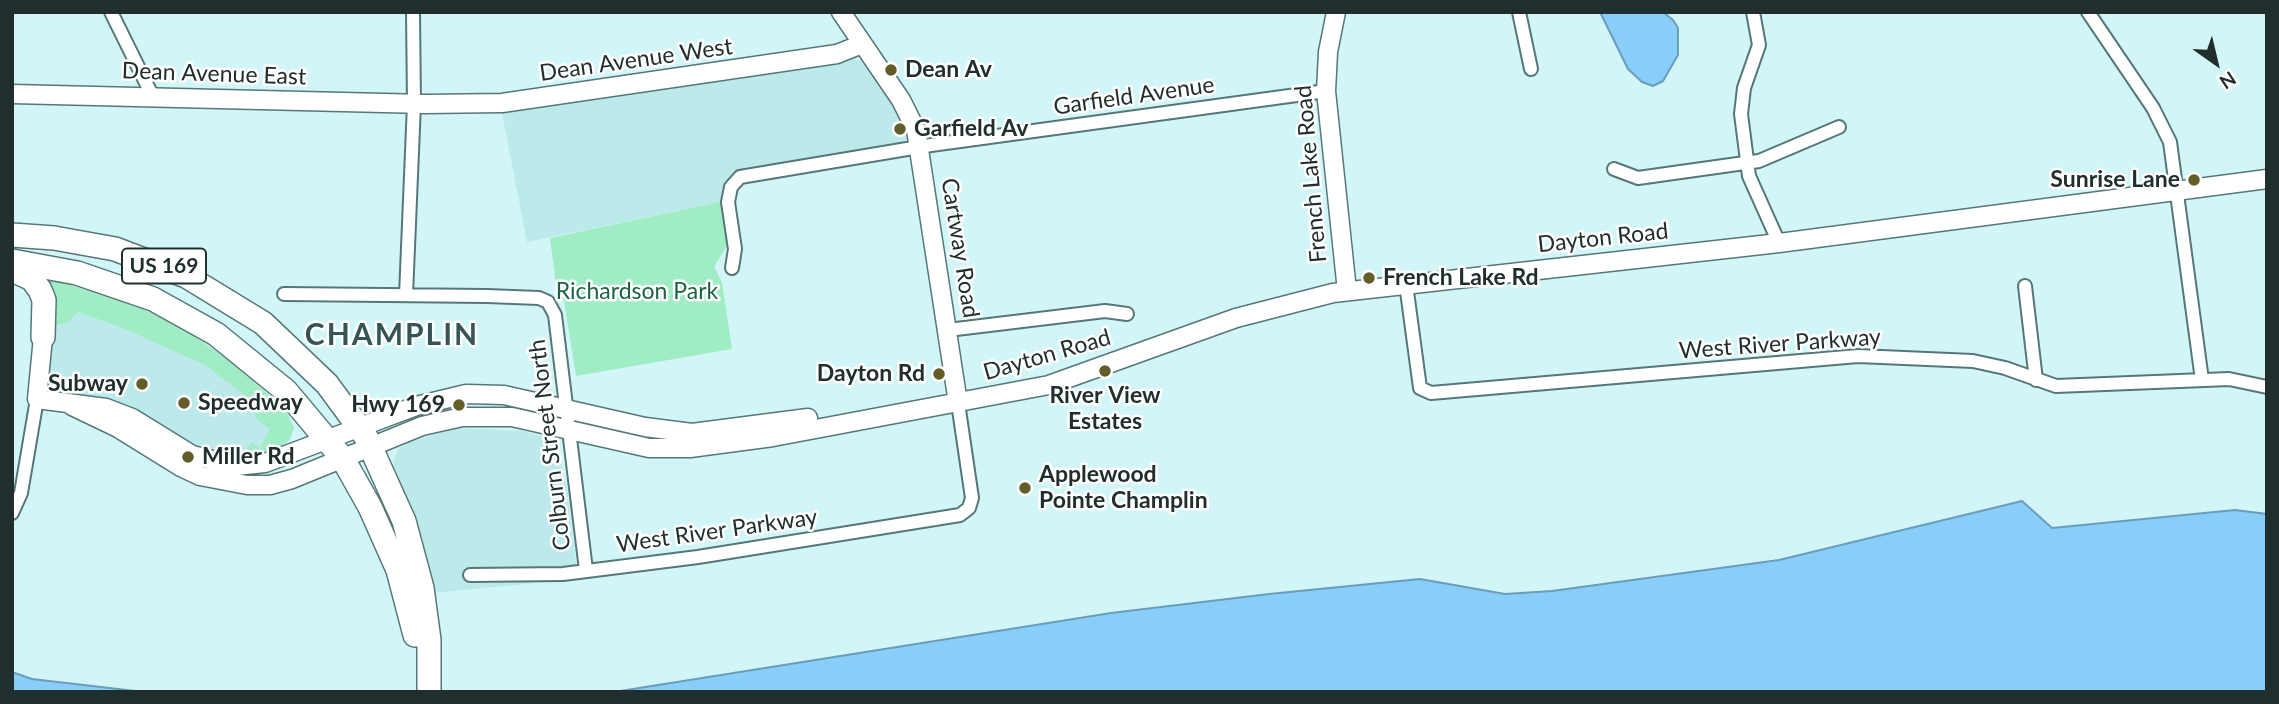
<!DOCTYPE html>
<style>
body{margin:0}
#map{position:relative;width:2279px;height:704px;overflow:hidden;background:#d2f6f8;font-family:Lato,sans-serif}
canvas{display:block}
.frame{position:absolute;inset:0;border:14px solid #202e2e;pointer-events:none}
.north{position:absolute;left:2181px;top:28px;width:70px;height:70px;-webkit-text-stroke:5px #fff;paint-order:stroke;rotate:146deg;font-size:19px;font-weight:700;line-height:28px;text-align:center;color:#202e2e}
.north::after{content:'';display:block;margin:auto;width:24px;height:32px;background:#202e2e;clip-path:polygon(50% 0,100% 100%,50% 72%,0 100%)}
</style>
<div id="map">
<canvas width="2279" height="704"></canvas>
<div class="frame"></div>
<div class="north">N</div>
</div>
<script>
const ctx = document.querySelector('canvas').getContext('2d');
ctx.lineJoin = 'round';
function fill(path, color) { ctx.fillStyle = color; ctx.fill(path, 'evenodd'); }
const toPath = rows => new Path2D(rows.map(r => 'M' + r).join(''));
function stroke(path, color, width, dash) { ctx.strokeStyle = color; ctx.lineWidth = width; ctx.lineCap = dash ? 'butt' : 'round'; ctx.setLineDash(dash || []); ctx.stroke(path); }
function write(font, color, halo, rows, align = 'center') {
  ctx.font = font + ' Lato,sans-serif'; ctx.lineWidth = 5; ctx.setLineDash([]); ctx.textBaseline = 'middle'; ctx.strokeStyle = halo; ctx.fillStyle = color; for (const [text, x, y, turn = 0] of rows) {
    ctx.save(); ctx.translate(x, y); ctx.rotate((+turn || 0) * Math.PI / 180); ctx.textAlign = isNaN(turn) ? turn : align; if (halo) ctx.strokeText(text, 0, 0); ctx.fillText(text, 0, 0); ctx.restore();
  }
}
const built = toPath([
 [852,58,865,62,900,115,909,136,901,146,741,170,727,182,720,202,527,242,502,113,832,64],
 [46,278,128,302,182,328,226,358,285,409,294,428,290,439,285,446,258,456,208,451,165,434,150,417,123,403,106,404,53,395,47,384],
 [457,428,523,431,548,438,556,446,567,488,578,579,434,593,412,507,394,470,394,458,399,448,412,441]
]);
const green = toPath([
 [720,202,728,244,714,267,722,282,732,349,576,376,564,301,557,292,550,238],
 [46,278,128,302,182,328,226,358,285,409,294,428,290,439,271,453,258,456,246,450,252,443,260,448,270,429,255,418,256,409,247,397,205,365,123,328,78,312,68,322,49,327]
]);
const water = toPath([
 [1600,12,1663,12,1673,20,1678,28,1678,55,1663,81,1653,86,1642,82,1628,69,1600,12],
 [2022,501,2052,528,2235,510,2267,514,2267,692,614,692,1111,613,1269,594,1420,579,1505,594,1552,591,1779,560,2022,501],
 [12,672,32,679,144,692,12,692,12,672]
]);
const street = toPath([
 [111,12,152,95],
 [1519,12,1531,69],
 [1753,12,1759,45,1744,88,1741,114,1749,176,1779,243],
 [2088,12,2153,108,2170,142,2202,380],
 [1614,169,1638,178,1759,161,1839,127],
 [732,268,735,249,728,202,731,187,740,177,931,145,1326,91],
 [1406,284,1420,388,1431,393,1858,356,1973,361,2005,368,2056,386,2229,379,2267,387],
 [2025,286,2036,380],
 [284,294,487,296,539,298,548,302,555,315,586,570],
 [406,295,414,104,413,12],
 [948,330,1105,311,1127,314],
 [12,513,21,493,37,399],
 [470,575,563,574,698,557,960,515,969,508,972,498,958,403]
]);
const secondary = toPath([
 [841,12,901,100,916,130,958,403],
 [1336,12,1328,52,1326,91,1347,291],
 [12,94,425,104,502,103,837,54,862,44],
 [43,337,37,399,106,408,132,418,192,455,235,466,265,463,416,406,466,394,504,395,645,427,692,433,808,418],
 [72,406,118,428,181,467,200,476,247,485,270,485,292,479,422,426,462,417,512,417,649,448,690,448,773,437,1049,385,1236,318,1333,293,1779,243,2267,179]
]);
const highway = toPath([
 [12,235,54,238,115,249,186,276,263,323,327,384,366,437,404,521,422,588,429,640,429,692],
 [12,261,77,273,153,299,216,334,286,391,343,459,370,507,398,570,415,635],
 [12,270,32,279,40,290,44,300,43,337]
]);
const markers = [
 [891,70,7,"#625d29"],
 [900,129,7,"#625d29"],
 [2194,180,7,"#625d29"],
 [1369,278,7,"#625d29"],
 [1105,371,7,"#625d29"],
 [939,374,7,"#625d29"],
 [142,384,7,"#625d29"],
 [184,403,7,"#625d29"],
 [459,405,7,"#625d29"],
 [188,457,7,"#625d29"],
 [1025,488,7,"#625d29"]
];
const shields = [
 [164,266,84]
];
const shieldNames = [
 ["US 169",164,266]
];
const streetNames = [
 ["Dean Avenue West",636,60,-8],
 ["Dean Avenue East",214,74,2],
 ["Garfield Avenue",1134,96,-8],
 ["French Lake Road",1311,174,-95],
 ["Dayton Road",1603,238,-6],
 ["Cartway Road",960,248,81],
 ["West River Parkway",1780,344,-4],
 ["Dayton Road",1047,355,-16],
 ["Colburn Street North",550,445,-97],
 ["West River Parkway",717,531,-8]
];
const poiNames = [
 ["Dean Av",905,70],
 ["Garfield Av",914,129],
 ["Sunrise Lane",2180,180,"right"],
 ["French Lake Rd",1383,278],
 ["Dayton Rd",925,374,"right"],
 ["Subway",128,384,"right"],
 ["River View",1105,396,"center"],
 ["Estates",1105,422,"center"],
 ["Speedway",198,403],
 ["Hwy 169",445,405,"right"],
 ["Miller Rd",202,457],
 ["Applewood",1039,475],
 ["Pointe Champlin",1039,501]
];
const parkNames = [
 ["Richardson Park",637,292]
];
const districtNames = [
 ["CHAMPLIN",392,335]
];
fill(built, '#bce9ea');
fill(green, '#a0ecc4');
fill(water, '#89cdf9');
stroke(water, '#6a9dbc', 2);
stroke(street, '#567778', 16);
stroke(secondary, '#567778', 21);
stroke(highway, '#567778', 26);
stroke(street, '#fff', 12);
stroke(secondary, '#fff', 18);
stroke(highway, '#fff', 23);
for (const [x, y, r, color] of markers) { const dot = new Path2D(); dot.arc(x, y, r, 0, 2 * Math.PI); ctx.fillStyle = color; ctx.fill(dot); stroke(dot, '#fff', 2.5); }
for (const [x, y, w] of shields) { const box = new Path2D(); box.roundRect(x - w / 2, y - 17.5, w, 35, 5); ctx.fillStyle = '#fff'; ctx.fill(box); stroke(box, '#202e2e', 2); }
write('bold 21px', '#202e2e', null, shieldNames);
write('23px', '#202e2e', '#fff', streetNames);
write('bold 23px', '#202e2e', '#fff', poiNames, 'left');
write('23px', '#1b6344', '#fff', parkNames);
ctx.letterSpacing = '2px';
write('bold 30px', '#355455', '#fff', districtNames);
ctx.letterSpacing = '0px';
</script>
